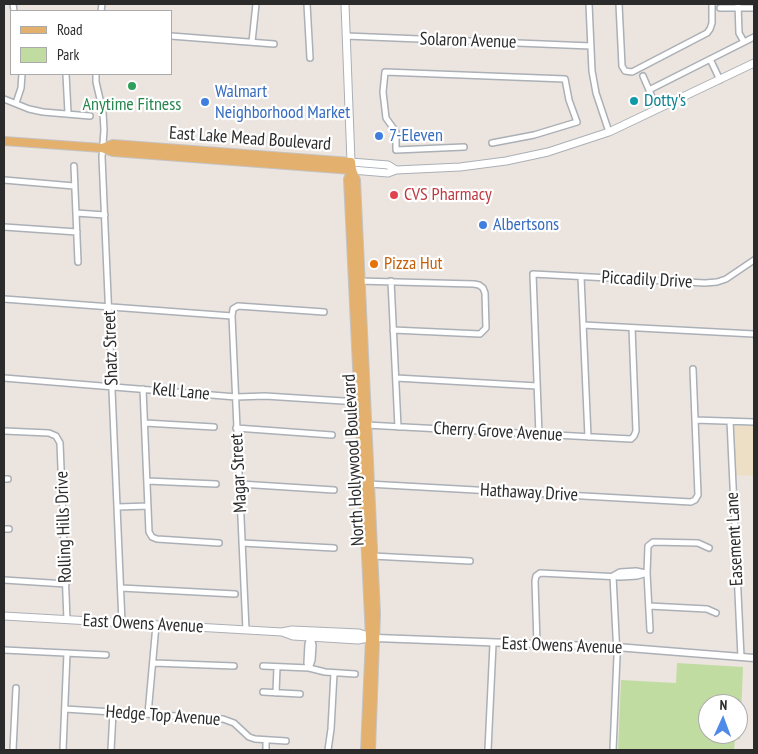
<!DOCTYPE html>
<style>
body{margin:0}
#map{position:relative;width:758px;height:754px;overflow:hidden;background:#ece4df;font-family:"PT Sans Narrow",sans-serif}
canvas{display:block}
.frame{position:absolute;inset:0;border:5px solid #2b2b2b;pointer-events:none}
.legend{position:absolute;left:10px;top:10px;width:162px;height:65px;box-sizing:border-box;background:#fff;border:1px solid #aaa;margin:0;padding:6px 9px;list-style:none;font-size:15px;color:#2b2b2b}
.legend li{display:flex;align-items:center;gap:10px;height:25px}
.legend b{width:25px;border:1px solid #aaa}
.north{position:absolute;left:698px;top:694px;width:50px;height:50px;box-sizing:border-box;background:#fff;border:1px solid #aaa;border-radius:50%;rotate:2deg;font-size:14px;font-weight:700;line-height:20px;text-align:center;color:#2b2b2b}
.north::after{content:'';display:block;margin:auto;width:18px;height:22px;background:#508ae8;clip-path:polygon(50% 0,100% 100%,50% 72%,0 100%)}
</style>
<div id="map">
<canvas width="758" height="754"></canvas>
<div class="frame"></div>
<ul class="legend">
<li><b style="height:6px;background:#e3b06d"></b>Road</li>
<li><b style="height:14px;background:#c1dca1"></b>Park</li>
</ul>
<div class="north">N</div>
</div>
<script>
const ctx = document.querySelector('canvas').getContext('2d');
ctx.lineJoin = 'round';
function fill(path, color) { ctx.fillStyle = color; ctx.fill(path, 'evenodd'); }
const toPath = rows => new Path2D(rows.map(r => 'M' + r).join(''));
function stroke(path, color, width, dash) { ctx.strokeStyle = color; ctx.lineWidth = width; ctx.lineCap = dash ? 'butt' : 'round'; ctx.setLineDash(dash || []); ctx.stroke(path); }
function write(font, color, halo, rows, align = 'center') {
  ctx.font = font + ' "PT Sans Narrow",sans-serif'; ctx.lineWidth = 4.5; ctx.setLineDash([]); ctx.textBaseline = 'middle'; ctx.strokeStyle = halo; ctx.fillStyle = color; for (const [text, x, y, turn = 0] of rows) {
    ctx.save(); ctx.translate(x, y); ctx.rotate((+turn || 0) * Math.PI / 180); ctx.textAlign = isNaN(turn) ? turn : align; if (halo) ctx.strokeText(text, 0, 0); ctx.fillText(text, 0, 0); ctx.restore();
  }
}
const green = toPath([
 [677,663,743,667,740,739,735,739,734,750,618,750,621,680,676,683],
 [708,704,738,704,738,734,708,734]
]);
const sand = toPath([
 [734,426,754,426,754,476,735,475]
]);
const minor = toPath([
 [13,4,14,11],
 [307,4,310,58],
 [589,4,592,71,596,93,609,132],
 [619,4,622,66,625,71,632,72,707,33,710,29,712,23,712,4],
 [738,4,739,33,744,42],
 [720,8,754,8],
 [101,11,102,4],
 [171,36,274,44],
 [346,36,591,46],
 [252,42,256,4],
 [710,59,720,80],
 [66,74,68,113],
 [96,74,96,82,103,112,104,130,102,157,122,623],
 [643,76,652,97],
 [649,90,754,37],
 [4,99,29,109,43,112,90,116],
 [16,103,21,88,22,74],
 [464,147,396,150,396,132,386,118,383,92,385,72,565,79,569,100,577,122,534,135,492,143],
 [74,166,78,262],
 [4,180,74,186],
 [76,213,105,215],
 [4,227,77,232],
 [581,277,588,437],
 [358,281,474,284,479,285,483,288,485,293,486,328,480,334,393,330],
 [391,281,398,427],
 [4,299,232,316,233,309,238,306,324,312],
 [232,316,246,630],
 [583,325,754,334],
 [4,378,236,397,265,396,359,402],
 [396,378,537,386],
 [143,389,149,532,152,537,157,539,219,543],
 [695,420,754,422],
 [730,421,741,657],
 [145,423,214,427],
 [366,425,631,439,634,436,636,431,632,328],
 [236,428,332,435],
 [4,431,49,433,56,436,60,443,67,620],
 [539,435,533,274,705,283,717,282,726,279,754,260],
 [4,479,8,479],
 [147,481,216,484],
 [240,484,334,490],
 [368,484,691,502,695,500,698,495,693,369],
 [118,507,148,506],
 [4,529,9,529],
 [242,543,334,548],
 [372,556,470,561],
 [613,576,620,572,636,571,646,573],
 [4,580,66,584],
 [121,588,235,594],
 [649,606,707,609,716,613],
 [650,630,647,573,648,546,653,542,698,543,709,548],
 [537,644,535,581,536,576,540,573,621,577,637,576,647,573],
 [4,650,106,655],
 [154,663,234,666],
 [263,666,309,668,325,672,355,674],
 [309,668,312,660,313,645,311,637],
 [309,668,307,663,308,644,310,638],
 [263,692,300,694],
 [276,693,277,667],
 [65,709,223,719,234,723,249,737,255,739,286,741],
 [148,714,156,625],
 [13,750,16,688],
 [63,750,67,653],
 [111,750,113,712],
 [266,750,266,740],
 [328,750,331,729,334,673],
 [488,750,493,644],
 [613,750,617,656,613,576]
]);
const tertiary = toPath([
 [376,638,616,647,754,658]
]);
const secondary = toPath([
 [345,4,351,162,388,165,396,170],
 [352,170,388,173,396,170,460,167,506,161,548,152,609,132,754,63],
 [4,616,282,632,292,630,359,633,374,638],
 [282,632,293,636,358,640,368,638]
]);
const primary = toPath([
 [4,141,102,148,113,152,352,170],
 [102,148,113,144,351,162,352,170,348,179,370,638,365,750],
 [352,170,356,180,376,614,371,750]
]);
const markers = [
 [132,86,5,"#2e9e5b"],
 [634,101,5,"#0f9aa8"],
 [205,102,5,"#3f7fe0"],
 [379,136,5,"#3f7fe0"],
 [394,195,5,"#e0444e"],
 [483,225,5,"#3f7fe0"],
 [374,264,5,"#e8710a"]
];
const streetNames = [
 ["Solaron Avenue",468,41,2],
 ["East Lake Mead Boulevard",250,139,4],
 ["Piccadily Drive",647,280,3],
 ["Shatz Street",111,348,-92],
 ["Kell Lane",181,392,5],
 ["Cherry Grove Avenue",498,432,3],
 ["North Hollywood Boulevard",354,460,-93],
 ["Magar Street",239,473,-93],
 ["Hathaway Drive",529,493,3],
 ["Rolling Hills Drive",64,527,-92],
 ["Easement Lane",735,539,-93],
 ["East Owens Avenue",143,624,3],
 ["East Owens Avenue",562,646,2],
 ["Hedge Top Avenue",163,716,4]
];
const shopNames = [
 ["Walmart",215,92],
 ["Neighborhood Market",215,113],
 ["7-Eleven",389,136],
 ["Albertsons",493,225]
];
const cultureNames = [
 ["Dotty's",644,101]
];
const leisureNames = [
 ["Anytime Fitness",132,105]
];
const healthNames = [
 ["CVS Pharmacy",404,195]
];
const foodNames = [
 ["Pizza Hut",384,264]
];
fill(green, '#c1dca1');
fill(sand, '#eddfc6');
stroke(minor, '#abb0b6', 8);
stroke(tertiary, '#abb0b6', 9);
stroke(secondary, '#abb0b6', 9);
stroke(primary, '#c4c4c4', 10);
stroke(minor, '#fff', 5);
stroke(tertiary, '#fff', 6);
stroke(secondary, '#fff', 7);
stroke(primary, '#e3b06d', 8);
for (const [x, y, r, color] of markers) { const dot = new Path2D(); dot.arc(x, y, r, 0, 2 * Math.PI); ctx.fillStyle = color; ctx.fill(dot); stroke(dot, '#fff', 2); }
write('18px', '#2b2b2b', '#fff', streetNames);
write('18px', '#366cbe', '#fff', shopNames, 'left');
write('18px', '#0d838f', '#fff', cultureNames, 'left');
write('18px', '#27864d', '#fff', leisureNames);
write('18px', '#be3a42', '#fff', healthNames, 'left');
write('18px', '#c56008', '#fff', foodNames, 'left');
</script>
